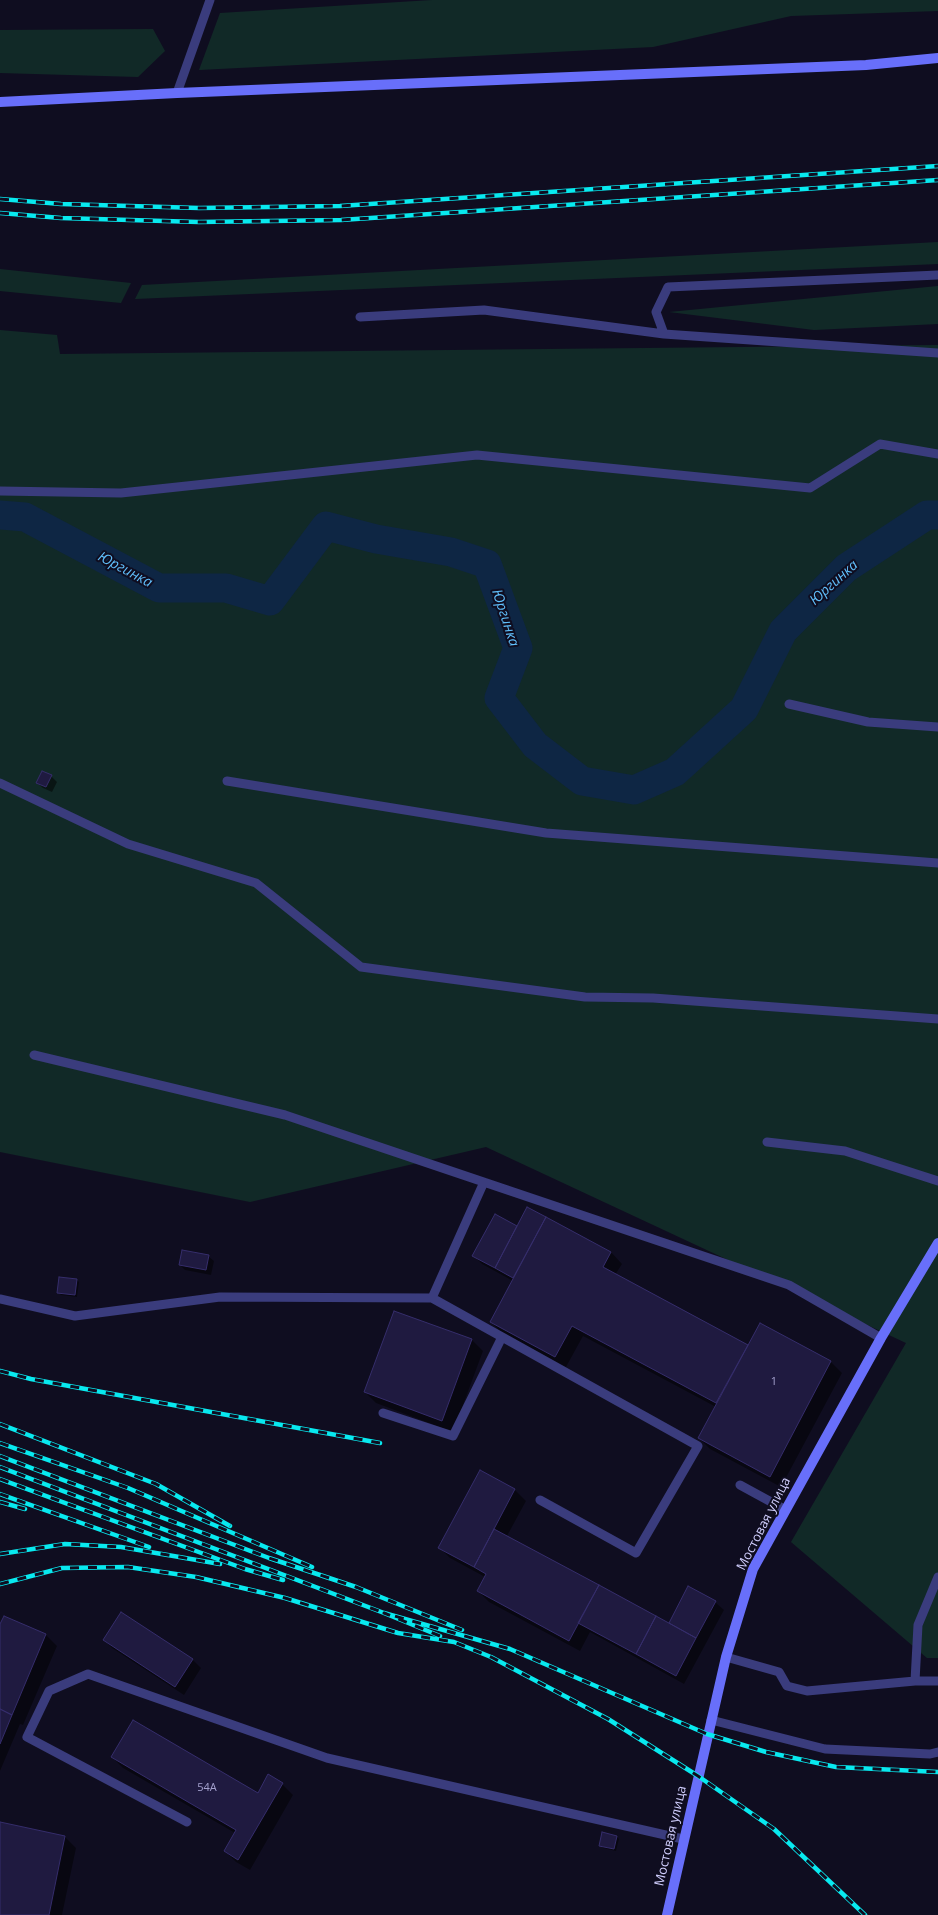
<!DOCTYPE html>
<meta charset="utf-8">
<style>
body{margin:0}
canvas{display:block;background:#0f0d20}
</style>
<canvas width="938" height="1915"></canvas>
<script>
const ctx = document.querySelector('canvas').getContext('2d');
ctx.lineJoin = 'round';
function fill(path, color) { ctx.fillStyle = color; ctx.fill(path, 'evenodd'); }
const toPath = rows => new Path2D(rows.map(r => 'M' + r).join(''));
function stroke(path, color, width, dash) { ctx.strokeStyle = color; ctx.lineWidth = width; ctx.lineCap = dash ? 'butt' : 'round'; ctx.setLineDash(dash || []); ctx.stroke(path); }
function write(font, color, halo, rows, align = 'center') {
  ctx.font = font + ' "Open Sans",sans-serif'; ctx.lineWidth = 4; ctx.setLineDash([]); ctx.textBaseline = 'middle'; ctx.strokeStyle = halo; ctx.fillStyle = color; for (const [text, x, y, turn = 0] of rows) {
    ctx.save(); ctx.translate(x, y); ctx.rotate((+turn || 0) * Math.PI / 180); ctx.textAlign = isNaN(turn) ? turn : align; if (halo) ctx.strokeText(text, 0, 0); ctx.fillText(text, 0, 0); ctx.restore();
  }
}
const green = toPath([
 [432,0,938,0,938,11,791,16,653,47,199,70,220,13],
 [153,29,165,51,138,77,0,73,0,30],
 [938,242,938,264,135,299,142,285],
 [0,269,131,283,121,303,0,291],
 [938,286,938,324,814,330,669,312],
 [0,330,57,335,60,354,938,345,938,1658,927,1658,791,1542,906,1343,486,1147,250,1202,0,1152]
]);
const shadow = toPath([
 [51,776,57,782,52,792,43,788,37,783],
 [527,1208,611,1252,622,1264,615,1275,748,1346,760,1324,831,1362,842,1373,781,1487,710,1449,699,1438,716,1407,583,1336,566,1367,502,1333,491,1322,513,1281,482,1264,474,1256,495,1215,517,1227],
 [208,1256,214,1261,211,1275,185,1270,180,1265],
 [77,1280,79,1282,77,1297,61,1295,58,1292],
 [395,1312,472,1340,483,1351,453,1432,376,1403,365,1392],
 [480,1471,515,1490,526,1501,507,1536,669,1624,689,1588,715,1602,724,1610,684,1684,590,1632,580,1651,489,1602,478,1591,485,1577,450,1558,439,1547],
 [121,1613,193,1660,201,1668,184,1695,112,1648,104,1640],
 [4,1617,46,1635,57,1646,23,1725,20,1724,0,1771,0,1627],
 [112,1757,258,1794,282,1784,293,1795,250,1870,236,1862,225,1851,235,1833,123,1768],
 [0,1823,65,1837,76,1848,62,1915,0,1915],
 [617,1837,619,1839,616,1851,603,1848,600,1845]
]);
const river = toPath([
 [0,515,25,517,159,588,226,588,270,601,326,526,376,539,451,552,487,564,518,648,499,698,535,745,582,781,634,790,675,772,744,709,783,631,846,568,927,515,938,515]
]);
const building = toPath([
 [42,771,52,775,46,787,36,783,42,771],
 [527,1207,546,1217,513,1278,495,1268,527,1207],
 [495,1214,517,1226,495,1268,472,1256,495,1214],
 [546,1217,611,1252,603,1267,748,1345,716,1403,572,1326,555,1357,490,1322,546,1217],
 [182,1250,209,1255,206,1270,179,1265,182,1250],
 [59,1277,77,1279,75,1295,57,1293,59,1277],
 [394,1311,472,1339,442,1421,364,1392,394,1311],
 [760,1323,831,1361,770,1477,698,1438,760,1323],
 [480,1470,515,1489,474,1567,438,1548,480,1470],
 [494,1529,599,1585,569,1641,477,1591,486,1574,474,1567,494,1529],
 [599,1585,656,1616,636,1654,578,1623,599,1585],
 [688,1586,716,1601,696,1638,669,1623,688,1586],
 [121,1612,193,1659,175,1687,103,1640,121,1612],
 [4,1616,46,1634,12,1715,0,1709,0,1624,4,1616],
 [656,1616,696,1638,676,1676,636,1654,656,1616],
 [0,1709,12,1715,0,1744,0,1709],
 [133,1720,258,1793,268,1774,283,1783,238,1860,224,1851,236,1830,111,1757,133,1720],
 [0,1822,65,1836,49,1915,0,1915,0,1822],
 [602,1832,617,1836,614,1849,599,1846,602,1832]
]);
const lane = toPath([
 [177,93,210,0],
 [360,317,484,310,664,334,938,353],
 [664,334,656,312,668,287,938,275],
 [0,491,121,493,477,455,810,488,880,444,938,454],
 [789,704,868,722,938,727],
 [227,781,546,833,938,863],
 [0,783,128,844,256,883,361,967,585,997,653,998,938,1019],
 [34,1055,285,1115,789,1285,881,1338],
 [767,1142,845,1151,938,1181],
 [484,1182,432,1298,698,1446,636,1553,540,1500],
 [0,1299,75,1316,220,1297,432,1298],
 [383,1413,453,1436,502,1337],
 [740,1485,784,1509],
 [726,1657,779,1672,787,1686,807,1691,915,1681,938,1681],
 [915,1681,918,1625,938,1577],
 [711,1720,825,1749,930,1754,938,1752],
 [187,1822,27,1737,49,1691,88,1674,327,1758,683,1839]
]);
const secondary = toPath([
 [0,102,177,93,866,65,938,58],
 [667,1915,726,1657,753,1569,881,1338,938,1243]
]);
const rail = toPath([
 [0,199,61,204,199,208,340,206,938,166],
 [0,213,61,218,199,222,341,220,938,180],
 [0,1371,31,1379,380,1443],
 [0,1424,156,1484,230,1526],
 [0,1443,128,1488,312,1567],
 [0,1456,269,1558,356,1587,462,1630],
 [0,1467,384,1613],
 [0,1479,245,1569,283,1580],
 [0,1494,149,1547],
 [0,1502,25,1509],
 [0,1554,65,1544,121,1547,220,1564],
 [0,1584,62,1568,128,1567,196,1577,285,1598,398,1633,454,1642,491,1657,608,1719,698,1776,774,1829,865,1915],
 [440,1636,384,1613,510,1649,707,1734,766,1752,836,1767,938,1772]
]);
const numberNames = [
 ["1",774,1382],
 ["54А",207,1788]
];
const streetNames = [
 ["Мостовая улица",764,1524,-63],
 ["Мостовая улица",671,1836,-77]
];
const waterNames = [
 ["Юргинка",125,570,28],
 ["Юргинка",834,583,-42],
 ["Юргинка",505,618,72]
];
fill(green, '#112927');
fill(shadow, '#0007');
stroke(river, '#0e2644', 29);
fill(building, '#1f1a40');
stroke(building, '#352d6b', 1);
stroke(lane, '#3a3c7d', 9);
stroke(secondary, '#686ffa', 10);
stroke(rail, '#08e9ef', 4.5);
stroke(rail, '#0f0d20', 3, [9]);
write('11px', '#a4a1ce', null, numberNames);
write('13px', '#d0cefd', '#0f0d20', streetNames);
write('italic 14px', '#60befa', '#0f0d20', waterNames);
</script>
